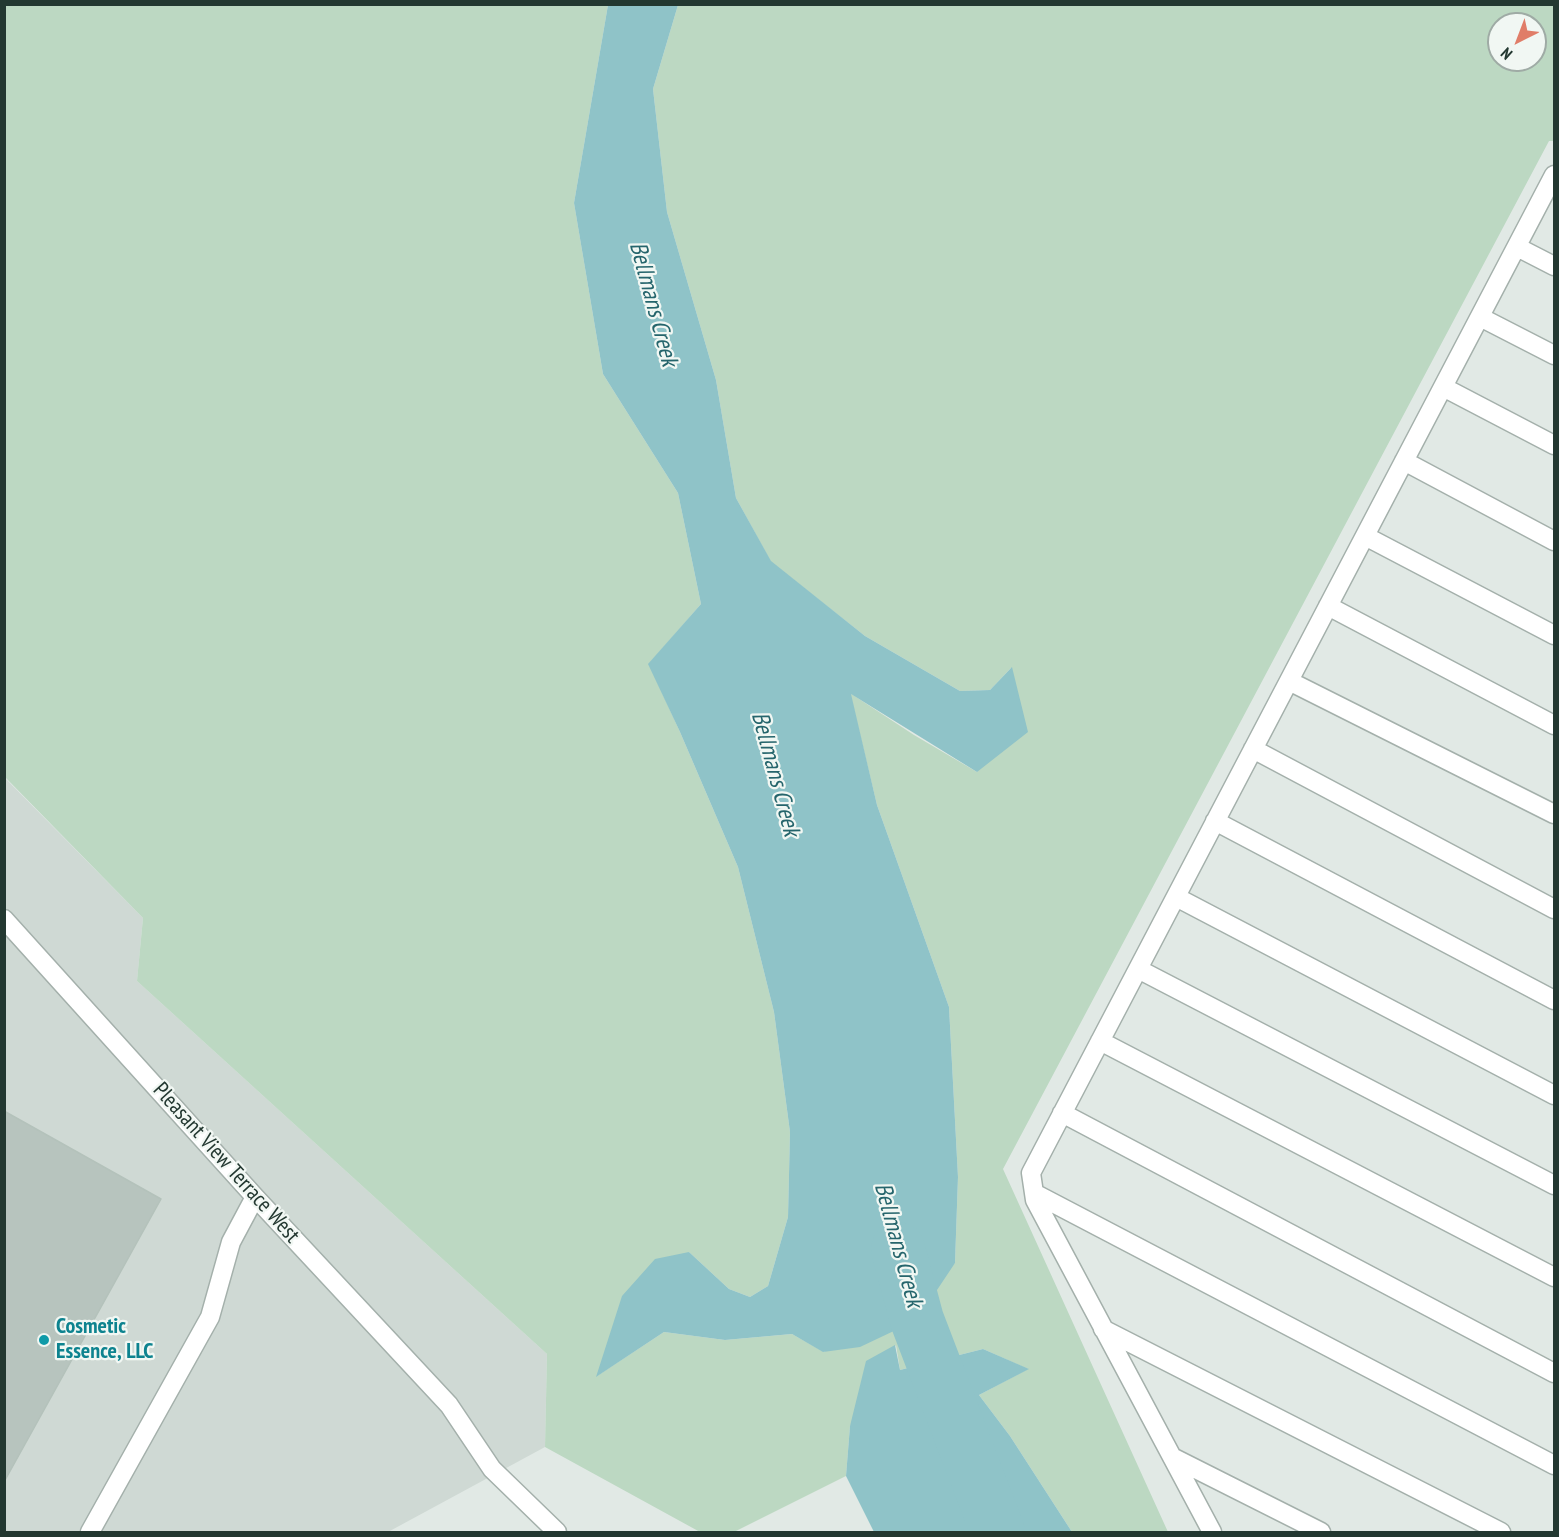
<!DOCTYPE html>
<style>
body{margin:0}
#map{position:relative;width:1559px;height:1537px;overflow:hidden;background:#e1e9e5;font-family:"PT Sans Narrow",sans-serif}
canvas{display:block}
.frame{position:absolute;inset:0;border:6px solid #233831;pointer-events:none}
.north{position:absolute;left:1487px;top:12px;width:60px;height:60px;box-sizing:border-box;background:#f1f7f3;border:2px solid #9faba5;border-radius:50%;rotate:222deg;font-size:16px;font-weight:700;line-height:24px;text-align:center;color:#233831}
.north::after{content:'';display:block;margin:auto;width:21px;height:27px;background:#e07d68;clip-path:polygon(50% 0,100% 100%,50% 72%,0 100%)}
</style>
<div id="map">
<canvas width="1559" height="1537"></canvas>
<div class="frame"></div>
<div class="north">N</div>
</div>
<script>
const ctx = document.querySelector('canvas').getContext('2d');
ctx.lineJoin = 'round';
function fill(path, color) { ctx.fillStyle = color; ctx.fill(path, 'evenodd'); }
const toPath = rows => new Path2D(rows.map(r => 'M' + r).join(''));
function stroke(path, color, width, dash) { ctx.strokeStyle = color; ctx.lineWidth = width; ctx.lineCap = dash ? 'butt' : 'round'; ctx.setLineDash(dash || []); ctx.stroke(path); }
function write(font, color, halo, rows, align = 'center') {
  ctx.font = font + ' "PT Sans Narrow",sans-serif'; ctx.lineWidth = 4.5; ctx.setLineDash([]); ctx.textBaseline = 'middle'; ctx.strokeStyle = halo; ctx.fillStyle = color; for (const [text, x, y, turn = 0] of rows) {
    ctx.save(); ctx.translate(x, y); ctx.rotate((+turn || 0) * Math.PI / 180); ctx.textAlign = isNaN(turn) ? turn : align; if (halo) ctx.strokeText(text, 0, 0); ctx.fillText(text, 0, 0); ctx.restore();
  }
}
const built = toPath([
 [4,777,143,918,137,981,547,1354,545,1447,388,1532,5,1532]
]);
const green = toPath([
 [4,5,608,5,574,203,603,374,678,493,701,604,649,664,680,732,738,867,774,1012,790,1132,788,1217,768,1286,750,1297,729,1289,689,1252,597,1376,664,1332,725,1340,792,1334,824,1352,955,1263,958,1177,949,1007,877,805,850,693,914,735,977,772,1011,668,990,690,960,691,865,636,771,562,736,498,716,380,667,212,653,89,678,5,1554,5,1554,141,1549,141,1003,1169,1168,1532,1072,1532,1010,1436,979,1395,1028,1369,983,1349,900,1370,896,1345,850,1426,846,1476,734,1532,700,1532,545,1447,547,1354,137,981,143,918,5,777],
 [1499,24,1535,24,1535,60,1499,60]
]);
const water = toPath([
 [608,5,678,5,653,89,667,212,716,380,736,498,771,561,865,636,960,691,990,690,1012,667,1028,732,977,772,851,694,877,805,949,1007,958,1177,955,1263,917,1320,860,1347,823,1352,792,1334,725,1340,664,1332,596,1377,622,1296,655,1259,689,1252,729,1289,750,1297,768,1286,788,1217,790,1132,774,1012,738,867,680,732,648,664,701,604,678,493,603,374,574,203],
 [895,1345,900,1370,983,1349,1029,1369,979,1395,1010,1436,1072,1532,874,1532,846,1476,850,1426,866,1361]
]);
const river = toPath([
 [898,1249,917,1320,998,1532]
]);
const building = toPath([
 [4,1111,161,1199,4,1482,4,1111]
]);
const minor = toPath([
 [1517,247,1554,266],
 [1480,317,1554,355],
 [1443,387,1554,445],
 [1404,461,1554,541],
 [1365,536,1554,635],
 [1328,606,1554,725],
 [1289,681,1554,814],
 [1253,749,1554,909],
 [1215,821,1554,1000],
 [1176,897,1554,1095],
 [4,919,255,1197,449,1405,492,1469,557,1532],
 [1138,969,1554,1185],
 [1100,1041,1554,1277],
 [1062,1113,1554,1373],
 [1034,1193,1554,1465],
 [1103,1329,1501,1532],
 [1172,1457,1321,1532],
 [90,1532,210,1317,231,1242,255,1197],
 [1212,1532,1035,1200,1031,1173,1554,175]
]);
const markers = [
 [44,1340,6,"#0f9aa8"]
];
const streetNames = [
 ["Pleasant View Terrace West",226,1163,48]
];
const cultureNames = [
 ["Cosmetic",56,1327],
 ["Essence, LLC",56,1352]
];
const waterNames = [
 ["Bellmans Creek",653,304,75],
 ["Bellmans Creek",775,774,75],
 ["Bellmans Creek",898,1245,75]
];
fill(built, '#cfd9d4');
fill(green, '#bcd8c2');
fill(water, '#8fc3c8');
stroke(river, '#8fc3c8', 54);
fill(building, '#b7c4be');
stroke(building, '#b4c2bb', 1.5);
stroke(minor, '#a4b0ab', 21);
stroke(minor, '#fff', 18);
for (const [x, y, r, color] of markers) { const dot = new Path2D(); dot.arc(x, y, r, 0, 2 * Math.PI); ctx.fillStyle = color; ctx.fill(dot); stroke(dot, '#f1f7f3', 2); }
write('22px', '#233831', '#f1f7f3', streetNames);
write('bold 22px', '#0d838f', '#f1f7f3', cultureNames, 'left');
write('italic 24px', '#25656c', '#f1f7f3', waterNames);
</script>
